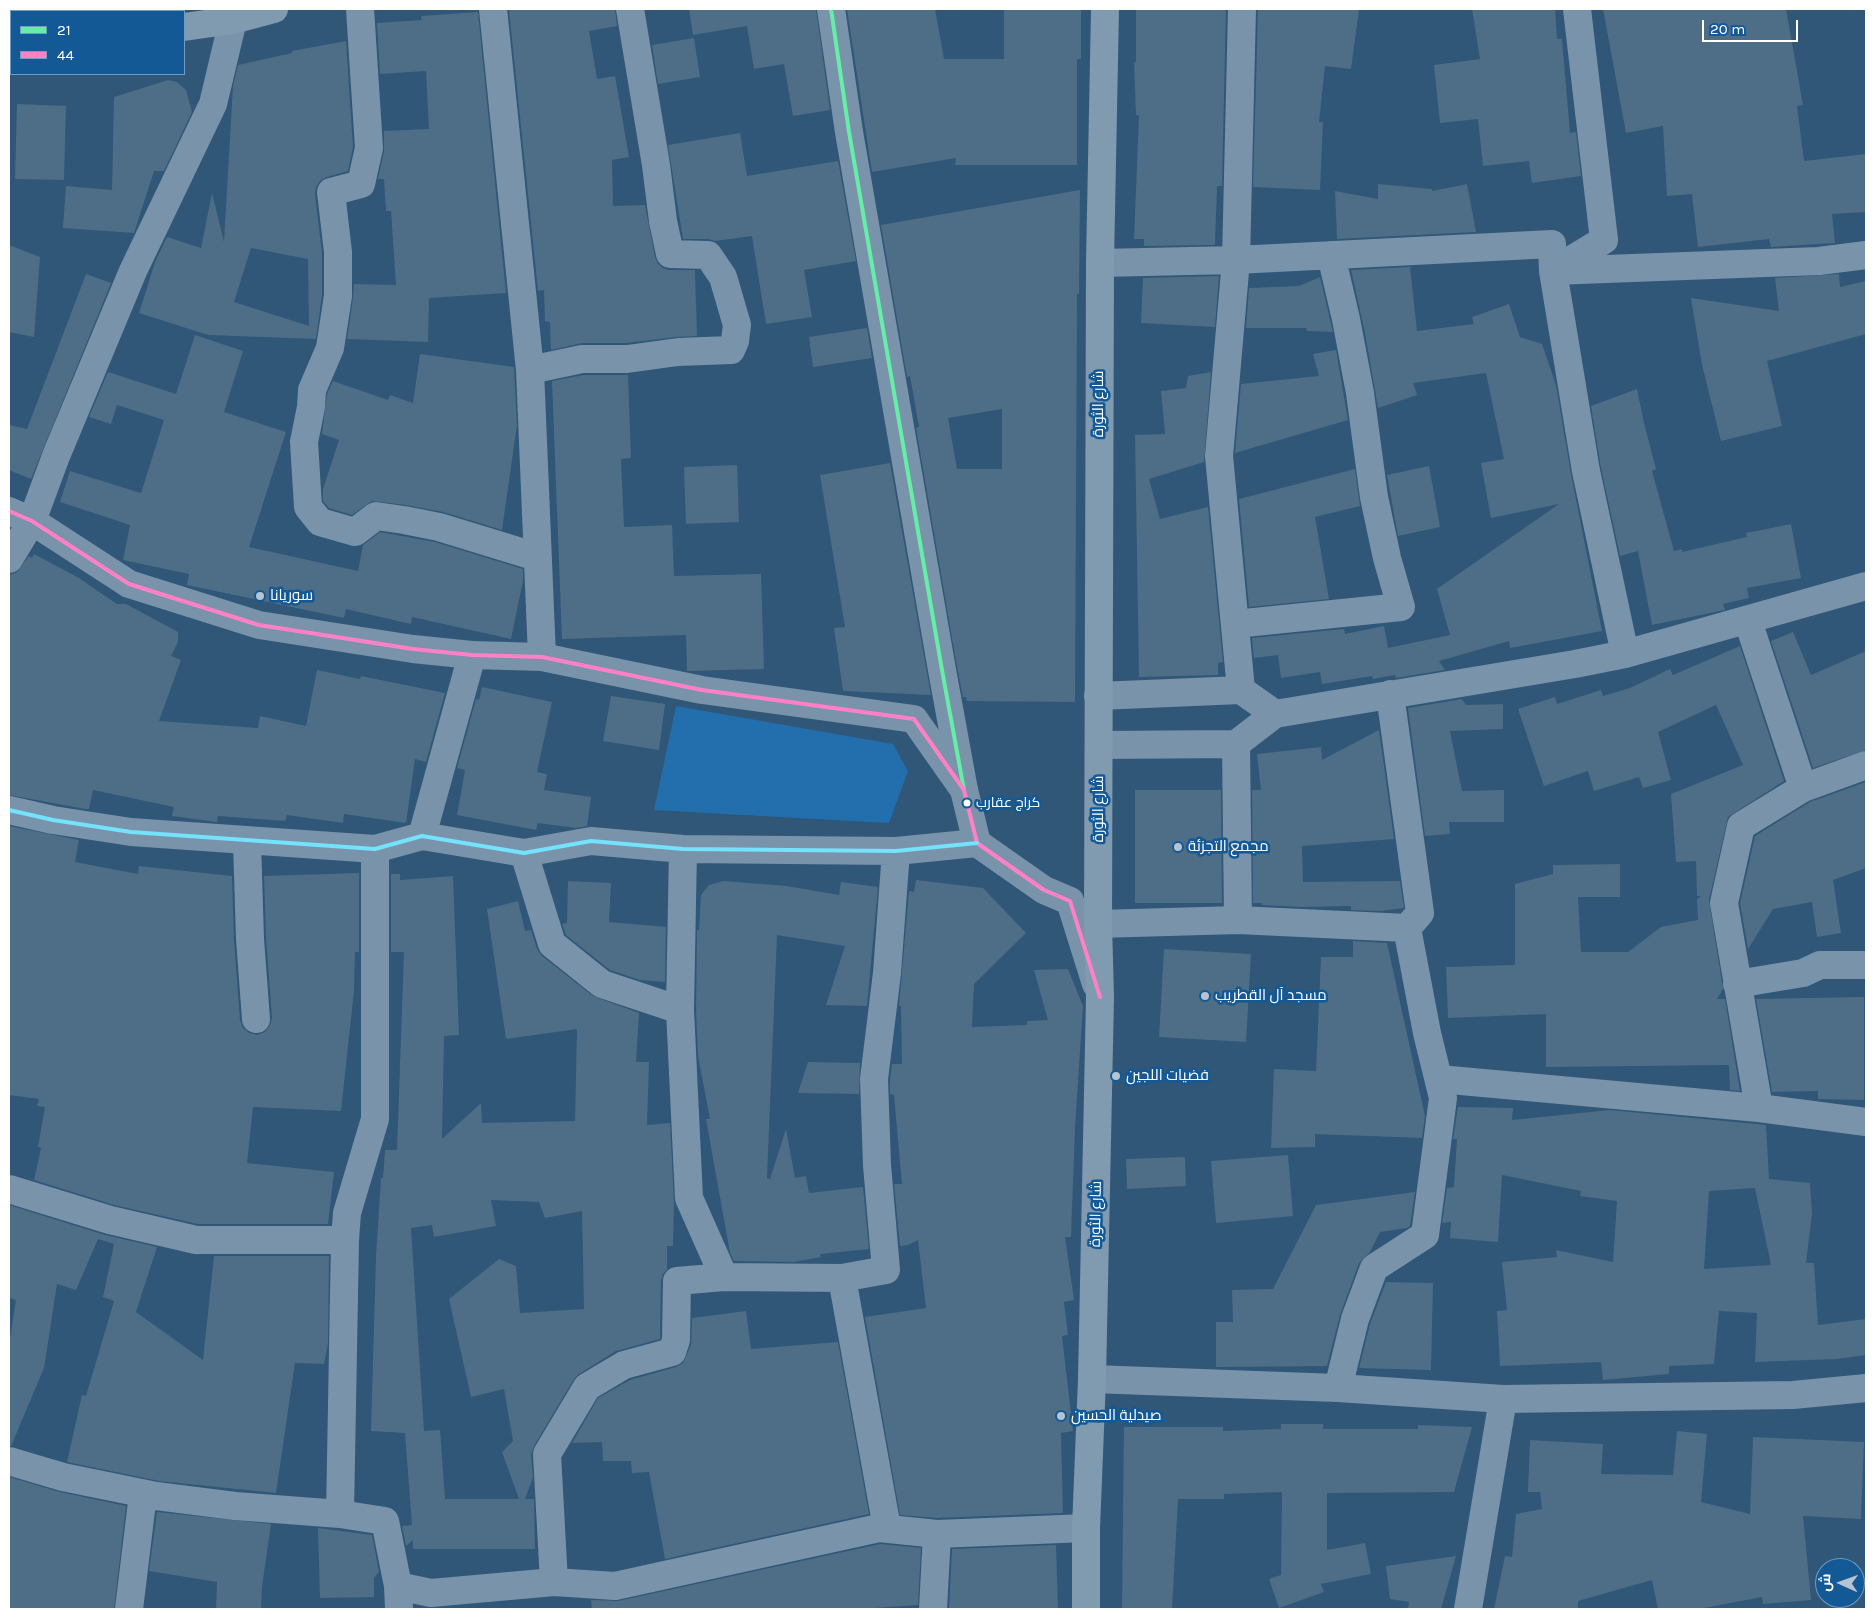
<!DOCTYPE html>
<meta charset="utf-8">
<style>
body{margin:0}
#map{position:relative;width:1875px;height:1618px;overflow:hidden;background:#305778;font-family:Karla,Cairo,sans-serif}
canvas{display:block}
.frame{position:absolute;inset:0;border:10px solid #fff;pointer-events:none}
.legend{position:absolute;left:10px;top:10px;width:175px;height:65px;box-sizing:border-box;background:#125996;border:1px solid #719bc0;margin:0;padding:6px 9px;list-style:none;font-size:15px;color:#fff}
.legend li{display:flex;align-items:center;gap:10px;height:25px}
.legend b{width:25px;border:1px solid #719bc0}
.north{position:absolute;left:1815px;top:1558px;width:50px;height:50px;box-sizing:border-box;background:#125996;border:1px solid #719bc0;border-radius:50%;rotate:272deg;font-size:14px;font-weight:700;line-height:20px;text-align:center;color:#fff}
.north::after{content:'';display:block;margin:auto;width:18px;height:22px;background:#b7c4d0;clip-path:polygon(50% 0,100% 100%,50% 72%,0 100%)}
.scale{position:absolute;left:1702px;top:20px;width:96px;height:22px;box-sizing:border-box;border:2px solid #fff;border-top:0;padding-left:6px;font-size:15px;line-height:18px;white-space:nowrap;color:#fff;-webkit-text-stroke:4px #125996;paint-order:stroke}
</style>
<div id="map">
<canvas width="1875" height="1618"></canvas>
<div class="frame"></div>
<ul class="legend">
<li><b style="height:6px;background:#66eda8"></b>21</li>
<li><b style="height:6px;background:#ff80c5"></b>44</li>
</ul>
<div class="north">ش</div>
<div class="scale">20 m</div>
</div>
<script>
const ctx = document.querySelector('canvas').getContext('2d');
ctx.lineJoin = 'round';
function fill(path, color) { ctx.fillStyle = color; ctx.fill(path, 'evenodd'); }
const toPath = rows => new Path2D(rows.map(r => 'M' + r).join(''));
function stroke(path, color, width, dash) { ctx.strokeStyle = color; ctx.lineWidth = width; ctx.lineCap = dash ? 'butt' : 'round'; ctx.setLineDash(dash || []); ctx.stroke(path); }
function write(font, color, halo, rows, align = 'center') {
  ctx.font = font + ' Karla,Cairo,sans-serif'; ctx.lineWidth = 5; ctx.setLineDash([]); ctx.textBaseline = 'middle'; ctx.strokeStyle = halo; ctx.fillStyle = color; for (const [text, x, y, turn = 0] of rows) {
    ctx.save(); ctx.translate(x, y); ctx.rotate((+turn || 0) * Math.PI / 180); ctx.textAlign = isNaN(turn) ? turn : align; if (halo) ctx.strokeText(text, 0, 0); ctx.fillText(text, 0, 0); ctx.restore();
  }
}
const green = toPath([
 [676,706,893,744,908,771,889,823,654,810]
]);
const building = toPath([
 [527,9,615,9,617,26,589,31,597,79,615,76,629,157,612,160,613,206,645,205,655,257,658,264,663,268,669,270,695,270,697,336,676,337,626,343,582,343,551,350,550,322,545,321,544,290,538,291,509,10],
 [689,9,816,9,830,110,793,116,784,64,754,69,747,26,693,35],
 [847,9,935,9,944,59,1004,59,1004,9,1081,9,1081,59,1077,59,1077,165,955,165,956,158,872,172],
 [1136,9,1226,9,1222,186,1217,186,1215,245,1144,246,1144,239,1134,239,1139,115,1136,115,1134,62,1136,62],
 [1258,9,1359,9,1351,69,1325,66,1319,122,1323,122,1320,190,1253,187],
 [1472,9,1555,9,1557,39,1562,39,1570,133,1576,132,1581,176,1532,183,1529,161,1483,166,1478,119,1440,123,1434,65,1480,59],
 [1603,9,1786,9,1803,105,1797,106,1804,161,1866,154,1866,212,1832,214,1835,243,1771,247,1769,239,1698,247,1692,194,1667,196,1663,126,1626,133],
 [478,12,506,293,429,298,428,342,347,339,353,298,354,284,396,285,391,211,386,211,384,179,378,179,384,151,384,131,429,129,426,71,380,74,377,23,422,20,421,16],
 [694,38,700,77,658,84,652,45],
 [346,41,353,147,348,171,327,177,320,181,316,187,315,194,322,253,322,295,316,339,208,335,139,313,155,262,167,237,201,248,212,193,224,242,233,86,238,65,292,53,292,51],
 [251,248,308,259,309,326,234,302],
 [168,80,177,82,186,90,192,112,164,171,154,171,134,233,63,228,66,186,112,190,114,97],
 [17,104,66,106,64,180,15,179],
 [740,133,747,176,838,161,856,261,804,270,812,317,766,324,752,236,715,241,708,239,683,239,668,145],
 [1378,184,1432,189,1432,191,1467,184,1476,232,1337,239,1335,191,1378,199],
 [1080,190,1079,294,1077,294,1075,702,967,701,966,697,963,697,957,667,916,428,919,427,910,376,907,377,881,225],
 [1002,409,1002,469,957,469,948,418],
 [9,245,40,257,34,337,9,332],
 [1410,267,1417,331,1474,324,1472,317,1509,304,1520,337,1542,344,1556,385,1571,474,1602,631,1510,648,1509,641,1439,661,1445,670,1396,678,1395,675,1373,679,1372,676,1322,684,1320,672,1281,678,1278,655,1254,658,1252,638,1344,629,1345,634,1384,626,1388,648,1450,635,1437,589,1559,504,1491,518,1481,463,1504,459,1486,373,1413,383,1417,395,1378,408,1365,333,1351,270],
 [86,274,111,283,31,479,9,470,9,425,27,429],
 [1839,274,1840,287,1866,281,1866,334,1767,361,1782,426,1721,441,1702,365,1691,298,1779,311,1775,278],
 [1219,276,1215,327,1141,323,1143,278],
 [1320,277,1333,332,1307,331,1306,328,1246,328,1249,288,1299,286],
 [867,328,872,358,813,367,809,337],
 [195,335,243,351,224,412,286,432,249,547,358,571,363,545,380,532,435,542,523,569,523,581,511,639,412,617,411,624,346,609,344,618,187,585,189,574,123,560,130,525,60,502,70,471,141,493,164,420,117,405,111,424,89,417,108,372,176,394],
 [1336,350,1348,420,1235,453,1241,384,1319,376,1313,354],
 [420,354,514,367,517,425,502,530,443,512,406,505,372,501,352,515,329,508,323,501,323,489,339,440,322,434,327,394,333,381,388,400,390,395,413,403],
 [1211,372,1204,462,1149,479,1160,519,1208,507,1223,662,1218,663,1218,675,1139,677,1135,435,1165,434,1161,391,1186,388,1188,376],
 [584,375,628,375,631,458,621,459,624,527,672,525,674,576,761,574,764,669,687,671,686,635,562,639,552,381],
 [1637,389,1644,423,1656,469,1652,471,1674,551,1682,549,1682,552,1747,537,1746,533,1791,524,1801,578,1747,588,1749,598,1723,604,1725,610,1652,625,1638,551,1620,556,1601,468,1591,406],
 [890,463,927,673,931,695,843,691,834,628,845,627,820,475],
 [737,465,739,522,686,524,684,467],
 [1429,466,1440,527,1398,536,1387,475],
 [1355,469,1360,506,1315,517,1329,599,1249,607,1239,499],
 [34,554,79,578,117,604,126,604,178,632,178,642,171,656,181,660,159,721,258,728,260,716,306,726,317,670,360,679,361,676,445,693,426,762,415,759,406,823,344,814,343,823,287,815,285,821,218,816,217,822,172,816,174,807,93,790,89,809,85,809,9,795,9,575,17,572,29,556,32,558],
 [1793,632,1811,675,1866,651,1866,750,1813,768,1771,641],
 [1740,646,1784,781,1728,817,1709,900,1723,989,1717,999,1725,999,1740,1091,1730,1090,1729,1065,1546,1067,1546,1014,1448,1018,1446,967,1515,965,1515,884,1553,874,1553,865,1620,864,1620,897,1578,897,1581,952,1628,952,1661,927,1698,920,1697,899,1701,896,1697,896,1696,861,1676,862,1671,794,1743,765,1716,705,1658,732,1671,780,1643,788,1639,777,1594,791,1588,771,1544,786,1518,709,1555,697,1557,704,1601,690,1603,696,1630,688,1670,669,1673,675],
 [482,687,552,702,537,772,547,774,544,790,591,797,587,826,576,828,538,823,536,830,457,815,465,770,457,768,476,699,479,700],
 [611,696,665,704,659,750,603,741],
 [1462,699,1466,705,1503,704,1503,729,1450,731,1462,791,1504,790,1504,822,1449,822,1450,834,1425,836,1408,708],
 [1379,730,1394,839,1302,846,1303,882,1400,881,1404,908,1380,911,1351,910,1351,906,1302,907,1262,905,1262,903,1253,903,1252,790,1261,790,1257,754,1321,747,1322,760],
 [1866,782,1866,868,1833,880,1841,933,1817,937,1812,902,1773,909,1748,949,1740,903,1755,836,1810,802],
 [1135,790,1221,790,1222,903,1135,903],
 [9,826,79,840,75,862,138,874,139,866,232,876,234,940,240,1020,243,1028,249,1033,257,1035,265,1032,270,1025,272,1018,266,938,264,876,359,873,359,952,355,952,354,991,341,1111,253,1107,247,1163,334,1172,328,1224,198,1224,114,1205,34,1180,41,1148,38,1147,45,1107,37,1106,39,1099,9,1095],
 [391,874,400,874,400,880,453,876,459,1035,444,1036,442,1139,481,1103,482,1123,575,1121,577,1029,506,1039,487,909,518,901,525,931,531,930,537,949,542,956,593,996,639,1013,636,1062,649,1062,647,1125,670,1123,674,1202,673,1246,667,1246,667,1270,663,1274,661,1280,660,1337,660,1339,616,1351,579,1374,574,1379,534,1446,531,1455,533,1477,525,1499,534,1499,535,1549,413,1549,413,1540,406,1546,402,1526,412,1525,405,1433,371,1431,376,1257,381,1178,383,1178,385,1150,397,1150,404,952,391,952],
 [491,1200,539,1202,545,1218,582,1211,584,1309,520,1313,516,1266,499,1259,449,1299,471,1397,504,1389,513,1441,502,1452,519,1499,445,1499,440,1430,424,1431,411,1228,432,1225,434,1237,496,1226],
 [916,880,983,888,1026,933,974,984,972,1027,1027,1025,1027,1021,1048,1020,1034,970,1068,969,1083,1006,1075,1127,1071,1237,1065,1237,1074,1300,1064,1302,1068,1335,1062,1336,1073,1431,1061,1433,1063,1513,937,1518,900,1515,865,1317,926,1308,918,1240,908,1245,900,1246,894,1184,902,1184,894,1095,890,1094,890,1080,892,1064,902,1064,901,1006,899,1006,909,891,914,892],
 [568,881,611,883,609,922,666,927,665,982,640,980,610,970,566,935,562,924,567,923],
 [724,881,787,886,839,895,841,882,878,887,867,1006,826,1005,845,946,777,935,767,1178,770,1179,786,1129,795,1178,806,1176,809,1193,863,1187,869,1249,820,1254,821,1257,794,1262,734,1261,730,1253,706,1119,710,1119,698,1056,696,1010,697,930,699,930,701,895,709,885],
 [1353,941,1387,943,1425,1116,1422,1138,1315,1134,1315,1147,1271,1148,1274,1069,1316,1071,1321,957,1353,957],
 [1164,949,1251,954,1246,1042,1159,1037],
 [1864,997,1864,1100,1818,1099,1818,1091,1772,1092,1756,999],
 [808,1062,860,1063,859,1094,798,1093],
 [1458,1107,1513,1108,1512,1120,1610,1110,1766,1125,1769,1179,1810,1183,1812,1214,1806,1263,1814,1263,1818,1325,1866,1319,1866,1355,1836,1359,1755,1362,1757,1313,1719,1311,1714,1364,1669,1366,1669,1374,1603,1380,1601,1362,1500,1366,1497,1311,1507,1310,1502,1262,1557,1257,1556,1250,1613,1262,1617,1201,1580,1196,1581,1191,1502,1175,1498,1242,1450,1238,1451,1222,1442,1223,1447,1188,1454,1187,1457,1139,1453,1139],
 [1755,1188,1771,1265,1704,1269,1709,1191],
 [1288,1155,1293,1216,1216,1223,1211,1161],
 [1185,1157,1186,1186,1127,1189,1126,1159],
 [1415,1192,1410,1226,1407,1228,1380,1232,1370,1252,1359,1263,1340,1315,1327,1366,1216,1367,1216,1322,1233,1322,1232,1290,1273,1289,1316,1205],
 [9,1205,105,1235,157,1247,136,1312,203,1360,214,1256,329,1256,328,1343,324,1364,295,1363,276,1493,159,1481,67,1462,82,1395,86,1396,114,1301,103,1297,114,1244,98,1239,76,1290,57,1284,44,1368,11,1446,9,1446,9,1345,16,1300,9,1298],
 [1386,1282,1433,1283,1431,1370,1359,1368,1370,1324],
 [746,1311,751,1349,838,1342,869,1514,665,1559,649,1472,632,1473,631,1461,603,1461,602,1442,572,1443,598,1398,630,1380,676,1367,683,1363,691,1345,692,1318],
 [1281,1424,1323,1424,1323,1429,1418,1429,1418,1425,1472,1427,1454,1492,1327,1493,1327,1550,1365,1543,1371,1574,1321,1584,1324,1592,1279,1608,1269,1579,1281,1575,1282,1492,1224,1494,1224,1499,1178,1499,1172,1609,1122,1609,1124,1427,1223,1427,1223,1431,1281,1429],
 [1677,1431,1707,1434,1701,1502,1750,1514,1753,1437,1864,1442,1861,1519,1803,1516,1811,1600,1763,1604,1762,1597,1699,1609,1658,1609,1652,1580,1578,1601,1578,1609,1494,1609,1505,1556,1512,1557,1516,1514,1542,1509,1540,1492,1528,1492,1530,1440,1603,1444,1601,1474,1673,1475],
 [9,1477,60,1492,126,1506,114,1609,9,1609],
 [157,1512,271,1524,262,1587,261,1609,216,1609,217,1582,149,1571],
 [318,1528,372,1535,379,1572,374,1578,374,1597,320,1598],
 [880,1544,921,1548,918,1605,861,1609,592,1609,591,1600,618,1601],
 [1056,1545,1058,1609,949,1609,952,1549],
 [1456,1556,1441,1609,1408,1609,1409,1602,1390,1599,1386,1566]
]);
const minor = toPath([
 [360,9,369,148,361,184,331,192,338,252,338,296,330,348,312,390,311,407,304,442,308,507,320,522,355,532,376,516,404,520,439,527,537,557],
 [493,9,530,370,542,657],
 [831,9,849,132,942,670,964,790],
 [1577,9,1604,240,1553,271,1586,471,1625,654],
 [1100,263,1236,260,1552,244,1553,271,1819,261,1866,255],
 [530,370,582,359,627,359,678,352,731,350,735,341,737,325,723,277,708,255,670,254,663,221,656,165,630,9],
 [9,559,32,521,56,456,133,271,213,104,233,20],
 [1748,621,1803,788],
 [1235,624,1401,607,1387,558,1374,497,1360,393,1346,319,1331,255],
 [1241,690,1219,456,1236,260,1242,9],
 [1098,696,1241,690,1275,714,1236,744,1238,920],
 [1275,714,1575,664,1625,654,1866,586],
 [1099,745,1236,744],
 [1866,765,1803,788,1741,826,1724,903,1759,1108,1866,1122],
 [9,810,53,820,131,832,375,849,422,836,524,853,591,841,683,849,896,851,977,843],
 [422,836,472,655],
 [247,842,250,939,256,1019],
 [375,849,375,1119,347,1213,345,1240,340,1514,385,1521,398,1586,399,1609],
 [683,849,680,1010,689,1198,724,1277],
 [524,853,552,944,602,984,680,1010],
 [1098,924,1238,920,1407,928],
 [1737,984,1803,973,1820,965,1866,965],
 [1439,1079,1759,1108],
 [9,1189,110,1220,196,1240,345,1240],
 [842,1278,887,1528],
 [1338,1388,1355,1319,1374,1268,1425,1235,1443,1098,1427,1033,1407,928,1420,913,1390,694],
 [9,1461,63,1477,156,1496,235,1506,340,1514],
 [554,1582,547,1454,587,1387,624,1365,672,1352,676,1340,677,1281,724,1277,842,1278,886,1270,877,1165,874,1079,887,973,896,851],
 [398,1586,431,1593,554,1582,615,1586,879,1528,937,1534,1086,1528],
 [129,1609,143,1494],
 [933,1609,937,1534],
 [1468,1609,1503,1399]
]);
const tertiary = toPath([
 [9,511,32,521,129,584,259,625,413,649,472,655,542,657,702,690,914,719,964,790,977,843,1044,890,1070,901,1096,984],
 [1092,1379,1338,1388,1503,1399,1793,1395,1866,1388]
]);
const secondary = toPath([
 [184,27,233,20,274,9],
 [9,53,11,52],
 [1086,1609,1086,1528,1092,1379,1100,997,1098,924,1100,263,1105,9]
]);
const bus1 = toPath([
 [831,9,849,132,942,670,964,790]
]);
const bus2 = toPath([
 [9,511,32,521,129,584,259,625,413,649,472,655,542,657,702,690,914,719,964,790,977,843,1044,890,1070,901,1100,997]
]);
const bus3 = toPath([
 [9,810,53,820,131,832,375,849,422,836,524,853,591,841,683,849,896,851,977,843]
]);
const markers = [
 [260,596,5,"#b7c4d0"],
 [967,803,4.5,"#fff"],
 [1178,847,5,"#b7c4d0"],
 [1205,996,5,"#b7c4d0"],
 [1116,1076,5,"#b7c4d0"],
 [1061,1416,5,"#b7c4d0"]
];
const busNames = [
 ["كراج عقارب",976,803]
];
const streetNames = [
 ["شارع الثورة",1099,404,-90],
 ["شارع الثورة",1099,809,-90],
 ["شارع الثورة",1096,1214,-89]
];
const poiNames = [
 ["سوريانا",270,596],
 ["مجمع التجزئة",1188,847],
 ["مسجد آل القطريب",1215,996],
 ["فضيات اللجين",1126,1076],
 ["صيدلية الحسين",1071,1416]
];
fill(green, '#236eac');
fill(building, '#4e6d87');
stroke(minor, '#7993ab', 28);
stroke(tertiary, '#7993ab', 28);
stroke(secondary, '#809aaf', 28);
stroke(bus1, '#66eda8', 4);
stroke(bus2, '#ff80c5', 4);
stroke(bus3, '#73e2fa', 4);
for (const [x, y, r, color] of markers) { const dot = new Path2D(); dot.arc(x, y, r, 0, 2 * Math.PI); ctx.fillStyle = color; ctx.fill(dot); stroke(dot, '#125996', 2); }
write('14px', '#fff', '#125996', busNames, 'left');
write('15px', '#fff', '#125996', streetNames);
write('15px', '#fff', '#125996', poiNames, 'left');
</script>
